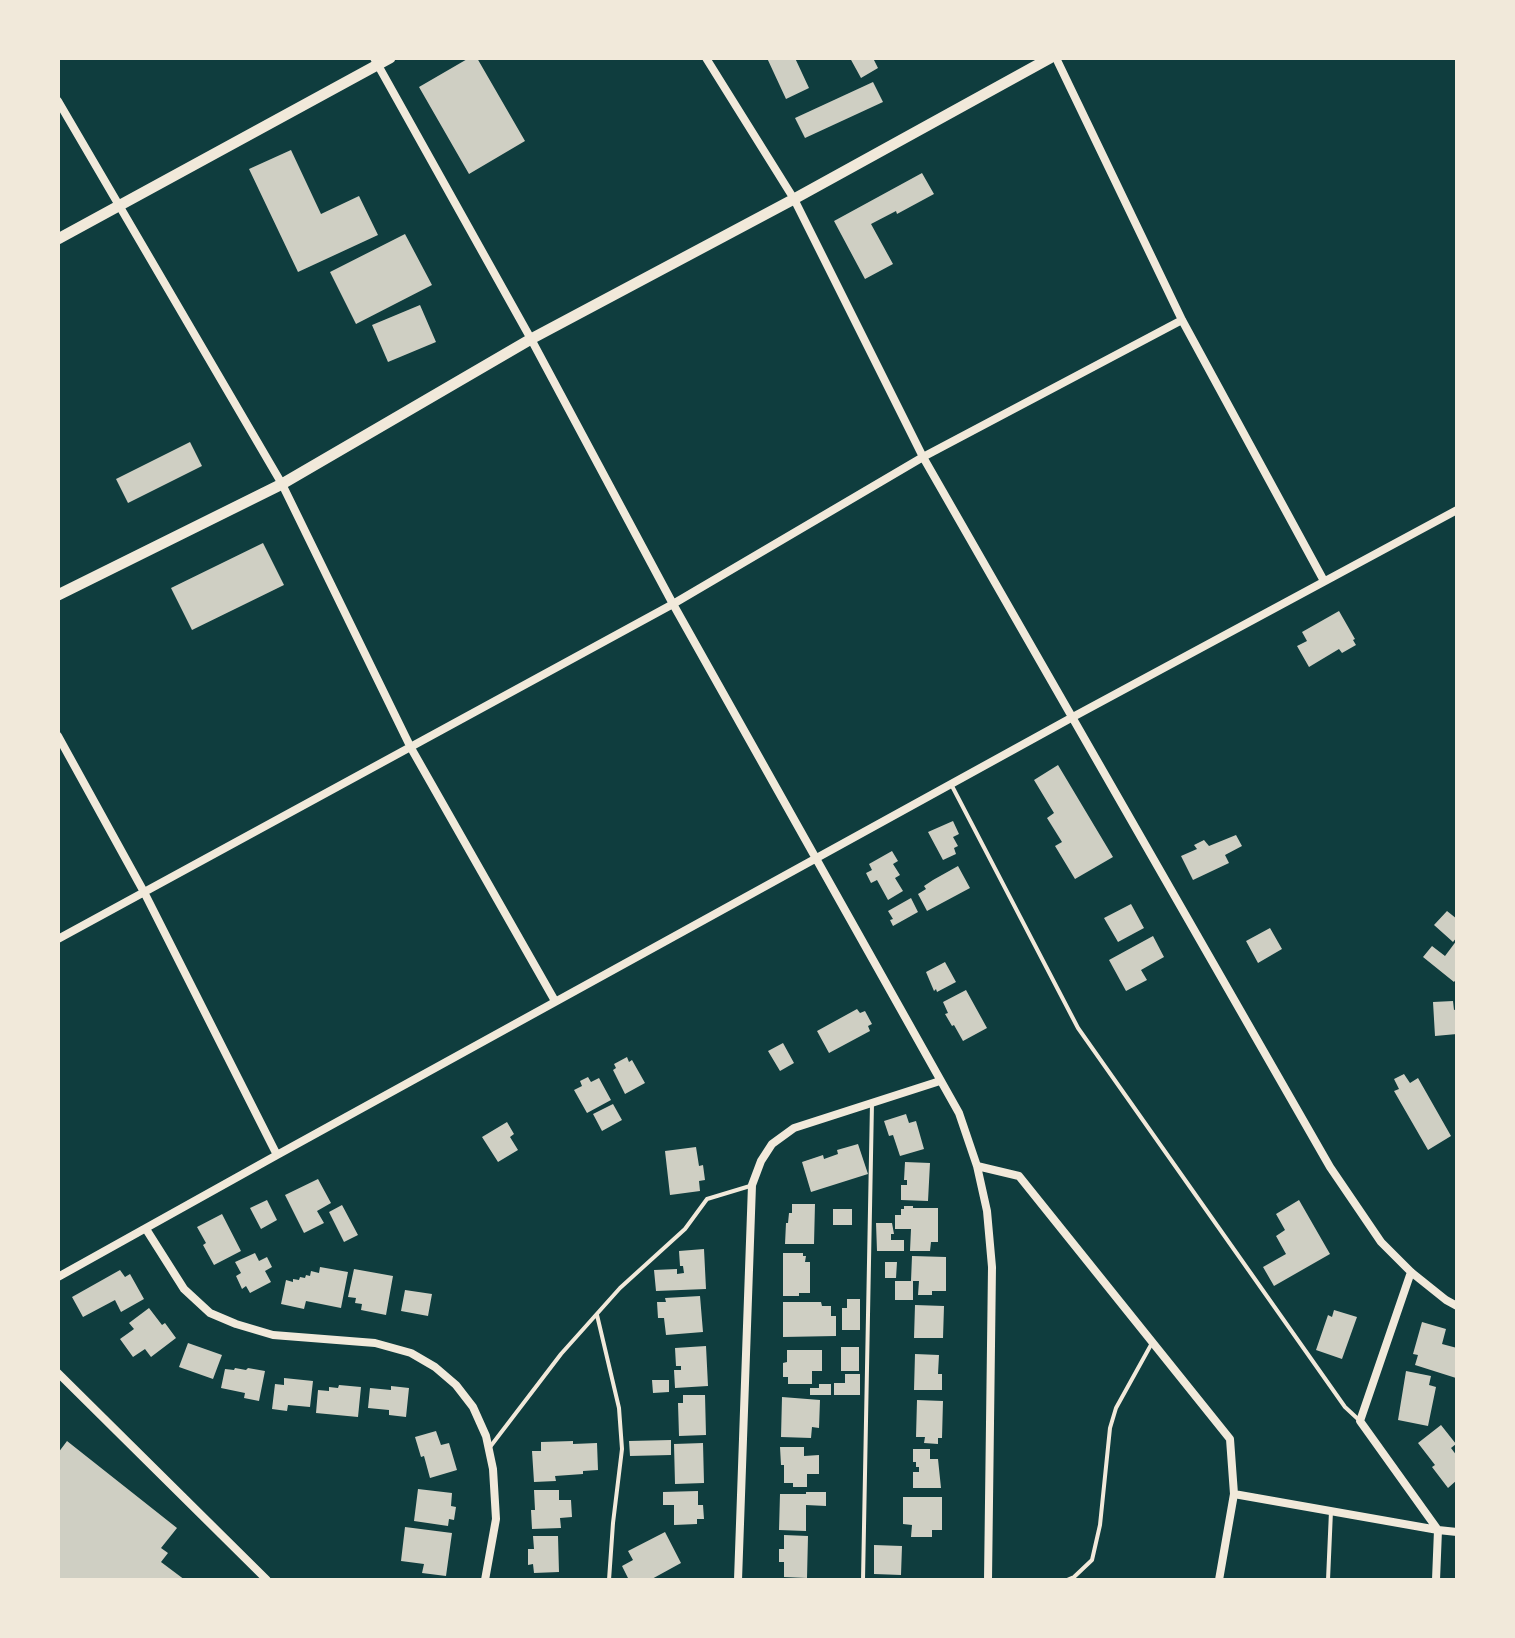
<!DOCTYPE html>
<style>
body{margin:0}
#map{position:relative;width:1515px;height:1638px;overflow:hidden;background:#0f3d3e;font-family:Quicksand,sans-serif}
canvas{display:block}
.frame{position:absolute;inset:0;border:60px solid #f1e9da;pointer-events:none}
</style>
<div id="map">
<canvas width="1515" height="1638"></canvas>
<div class="frame"></div>
</div>
<script>
const ctx = document.querySelector('canvas').getContext('2d');
ctx.lineJoin = 'round';
function fill(path, color) { ctx.fillStyle = color; ctx.fill(path, 'evenodd'); }
const toPath = rows => new Path2D(rows.map(r => 'M' + r).join(''));
function stroke(path, color, width, dash) { ctx.strokeStyle = color; ctx.lineWidth = width; ctx.lineCap = dash ? 'butt' : 'round'; ctx.setLineDash(dash || []); ctx.stroke(path); }
const building = toPath([
 [469,58,477,58,525,141,469,174,419,87],
 [767,58,795,58,809,88,786,99],
 [850,58,873,58,878,68,861,78],
 [873,82,883,102,805,138,795,118],
 [291,150,321,214,359,196,378,235,298,272,249,169],
 [922,173,934,194,897,214,896,211,871,224,893,264,865,279,834,221],
 [405,234,432,285,356,324,330,272],
 [420,305,436,342,388,362,372,325],
 [190,442,202,466,128,503,116,479],
 [263,543,284,585,192,630,171,588],
 [1339,611,1355,639,1353,640,1356,645,1342,653,1339,649,1309,667,1297,646,1307,641,1302,632],
 [1058,765,1113,857,1075,879,1055,846,1062,842,1047,818,1054,813,1034,780],
 [953,821,959,834,953,837,958,846,954,848,956,854,943,860,928,832],
 [1236,835,1242,846,1225,855,1229,863,1193,880,1181,856,1197,849,1194,845,1204,840,1209,846],
 [892,851,898,861,893,864,900,875,895,878,903,891,888,900,877,880,871,883,866,873,872,870,869,864],
 [958,866,970,888,927,911,918,894,926,889,924,886,933,880],
 [911,898,918,912,893,926,890,920,893,919,888,911],
 [1131,904,1144,928,1118,942,1104,918],
 [1447,911,1457,919,1457,937,1453,942,1434,925],
 [1270,928,1282,949,1258,963,1246,941],
 [1153,936,1164,957,1141,970,1147,980,1126,991,1109,960],
 [1457,940,1457,978,1454,982,1423,957,1432,946,1445,956],
 [945,962,956,982,937,992,936,989,934,991,926,972],
 [966,990,987,1028,963,1041,954,1025,952,1026,945,1014,948,1013,943,1002],
 [1453,1001,1454,1010,1457,1009,1457,1034,1435,1036,1433,1002],
 [857,1009,860,1013,865,1011,872,1024,868,1026,870,1031,829,1053,817,1031],
 [783,1043,794,1063,780,1071,768,1051],
 [627,1057,629,1062,632,1060,645,1083,625,1094,613,1070,616,1068,614,1064],
 [1404,1074,1410,1083,1418,1078,1451,1136,1428,1150,1394,1091,1399,1089,1394,1079],
 [588,1077,591,1082,599,1078,611,1100,587,1113,574,1090,582,1086,580,1081],
 [613,1104,622,1120,602,1131,593,1114],
 [906,1114,909,1123,916,1121,924,1149,900,1156,893,1135,889,1136,884,1121],
 [507,1122,514,1134,510,1137,518,1150,498,1162,482,1137],
 [858,1144,868,1174,811,1192,802,1162,823,1155,824,1159,838,1154,837,1150],
 [696,1147,699,1166,703,1165,705,1180,699,1181,700,1191,670,1195,665,1151],
 [905,1162,930,1163,928,1201,901,1200,901,1185,907,1185,907,1180,904,1180],
 [318,1179,331,1203,317,1211,324,1223,304,1233,285,1195],
 [267,1200,277,1220,261,1229,250,1208],
 [1299,1200,1330,1254,1274,1286,1263,1267,1286,1254,1276,1236,1285,1230,1276,1214],
 [792,1204,815,1204,814,1244,785,1244,786,1223,788,1223,789,1213,792,1213],
 [342,1205,358,1235,344,1242,329,1212],
 [904,1206,913,1206,913,1208,938,1208,938,1242,931,1242,930,1251,910,1251,911,1229,895,1229,895,1215,901,1215,901,1209,904,1209],
 [833,1209,852,1209,852,1225,833,1225],
 [222,1214,241,1251,214,1265,203,1245,206,1243,197,1227],
 [876,1223,892,1223,894,1234,891,1234,891,1240,904,1240,904,1251,877,1251],
 [704,1249,706,1289,656,1291,654,1270,677,1269,677,1274,684,1273,683,1266,680,1266,679,1251],
 [255,1253,259,1261,267,1257,272,1267,265,1271,271,1282,250,1293,246,1286,242,1289,236,1276,241,1273,235,1262],
 [783,1253,803,1253,803,1256,806,1256,805,1262,810,1262,810,1293,799,1293,799,1296,783,1296],
 [912,1256,946,1257,946,1291,932,1291,932,1295,918,1295,919,1281,913,1281,913,1300,895,1300,895,1281,911,1281],
 [885,1262,897,1262,896,1278,885,1278],
 [320,1267,348,1272,341,1308,306,1301,304,1309,281,1304,286,1280,293,1282,293,1279,299,1280,300,1277,305,1278,306,1275,310,1276,311,1271,319,1273],
 [354,1269,393,1276,386,1315,361,1310,362,1304,355,1303,356,1298,348,1297],
 [120,1270,125,1277,130,1274,144,1299,121,1312,115,1300,83,1317,72,1297],
 [405,1290,432,1294,428,1316,401,1311],
 [700,1296,703,1332,666,1335,664,1318,658,1318,657,1302,666,1302,665,1298],
 [847,1299,860,1299,860,1330,842,1330,842,1308,847,1308],
 [783,1302,821,1302,822,1306,831,1306,831,1316,836,1316,836,1336,783,1337],
 [915,1305,944,1306,943,1338,914,1338],
 [149,1308,162,1325,165,1323,176,1338,151,1357,145,1349,133,1357,120,1339,134,1329,129,1323],
 [1334,1310,1357,1317,1342,1359,1316,1350,1328,1315,1332,1317],
 [1422,1322,1446,1329,1442,1344,1457,1348,1456,1378,1415,1365,1418,1355,1413,1354],
 [188,1343,222,1355,213,1379,179,1367],
 [706,1346,708,1386,675,1388,674,1370,681,1370,681,1366,676,1366,675,1348],
 [841,1347,859,1347,859,1371,841,1371],
 [787,1350,822,1350,822,1371,812,1371,812,1384,788,1384,788,1377,783,1377,783,1363,787,1362],
 [915,1354,939,1355,938,1374,942,1374,942,1390,914,1390],
 [235,1368,246,1370,248,1368,265,1371,259,1401,244,1398,245,1393,221,1388,225,1369,234,1370],
 [1406,1371,1431,1376,1429,1385,1436,1387,1428,1426,1398,1420],
 [845,1374,860,1374,860,1395,834,1395,834,1383,845,1383],
 [284,1378,313,1381,310,1407,288,1405,287,1411,272,1409,275,1384,284,1385],
 [652,1380,669,1380,669,1392,653,1393],
 [819,1384,831,1384,831,1395,810,1395,810,1388,819,1388],
 [339,1385,361,1387,358,1417,316,1413,318,1390,329,1391,329,1387,338,1388],
 [391,1386,409,1388,406,1417,389,1415,389,1410,368,1408,370,1388,391,1390],
 [683,1395,705,1395,706,1435,679,1436,678,1403,683,1403],
 [782,1397,820,1400,819,1428,812,1427,811,1438,781,1437],
 [917,1400,943,1401,942,1438,938,1438,938,1444,924,1443,925,1437,916,1437],
 [1441,1425,1456,1444,1451,1448,1457,1456,1457,1480,1448,1488,1432,1467,1435,1465,1418,1443],
 [436,1431,441,1445,449,1443,457,1470,430,1478,424,1456,421,1457,415,1437],
 [671,1440,671,1455,630,1456,629,1441],
 [67,1441,177,1528,161,1548,168,1553,161,1562,185,1580,58,1580,58,1453],
 [573,1441,573,1444,597,1443,598,1470,583,1471,583,1474,555,1476,556,1481,534,1482,532,1451,541,1451,541,1442],
 [703,1443,704,1483,675,1484,674,1444],
 [780,1447,804,1447,804,1456,819,1455,819,1474,807,1474,807,1487,793,1487,793,1483,784,1483,784,1465,781,1465],
 [913,1449,930,1449,930,1459,938,1459,941,1488,913,1488,913,1472,919,1472,919,1467,916,1467,916,1462,913,1462],
 [418,1489,452,1493,451,1506,456,1507,454,1520,449,1519,448,1526,414,1521],
 [534,1490,559,1490,559,1500,571,1500,572,1517,560,1518,561,1528,532,1529,531,1510,535,1510],
 [698,1491,698,1505,703,1505,704,1519,697,1519,697,1524,674,1525,674,1505,663,1505,663,1492],
 [806,1492,826,1492,826,1506,806,1505,806,1531,779,1530,780,1494,806,1494],
 [903,1497,942,1497,942,1530,932,1530,932,1537,911,1537,912,1525,903,1524],
 [405,1527,452,1533,446,1576,422,1573,424,1564,401,1561],
 [665,1532,681,1563,650,1580,629,1580,622,1566,633,1560,628,1551],
 [784,1535,808,1536,807,1578,784,1577,784,1562,779,1562,779,1549,784,1549],
 [533,1536,558,1536,559,1572,534,1573,533,1564,528,1565,528,1549,534,1549],
 [874,1545,902,1546,901,1575,874,1574]
]);
const service = toPath([
 [952,786,1078,1028,1345,1407,1359,1420],
 [597,1315,619,1408,622,1449,613,1523,609,1580],
 [490,1447,561,1354,620,1288,685,1229,707,1199,750,1186],
 [863,1580,872,1103],
 [1067,1580,1074,1577,1092,1560,1100,1525,1110,1428,1116,1408,1152,1343],
 [1328,1580,1331,1511]
]);
const minor = toPath([
 [374,58,531,339,673,604,959,1113,977,1166,1019,1176,1230,1439,1234,1494,1219,1580],
 [706,58,794,199,923,457,1330,1167,1381,1242,1411,1272,1446,1300,1457,1306],
 [1056,58,1182,320,1324,581],
 [58,101,282,484,411,748,555,1001],
 [58,736,144,892,277,1155],
 [58,939,673,604,923,457,1182,320],
 [977,1166,987,1211,992,1267,988,1580],
 [146,1229,184,1289,210,1313,236,1324,273,1335,375,1343,411,1353,435,1367,456,1385,473,1407,486,1436,493,1469,496,1519,485,1580],
 [1411,1272,1360,1421,1438,1530,1436,1580],
 [58,1277,277,1155,1071,718,1457,510],
 [58,1373,267,1580],
 [1234,1494,1438,1530,1457,1532],
 [738,1580,752,1185,761,1161,772,1144,794,1128,940,1081]
]);
const secondary = toPath([
 [58,239,390,58],
 [58,595,282,484,531,339,794,199,1050,58]
]);
fill(building, '#cfcfc3');
stroke(service, '#f1e9da', 4);
stroke(minor, '#f1e9da', 8);
stroke(secondary, '#f1e9da', 11);
</script>
